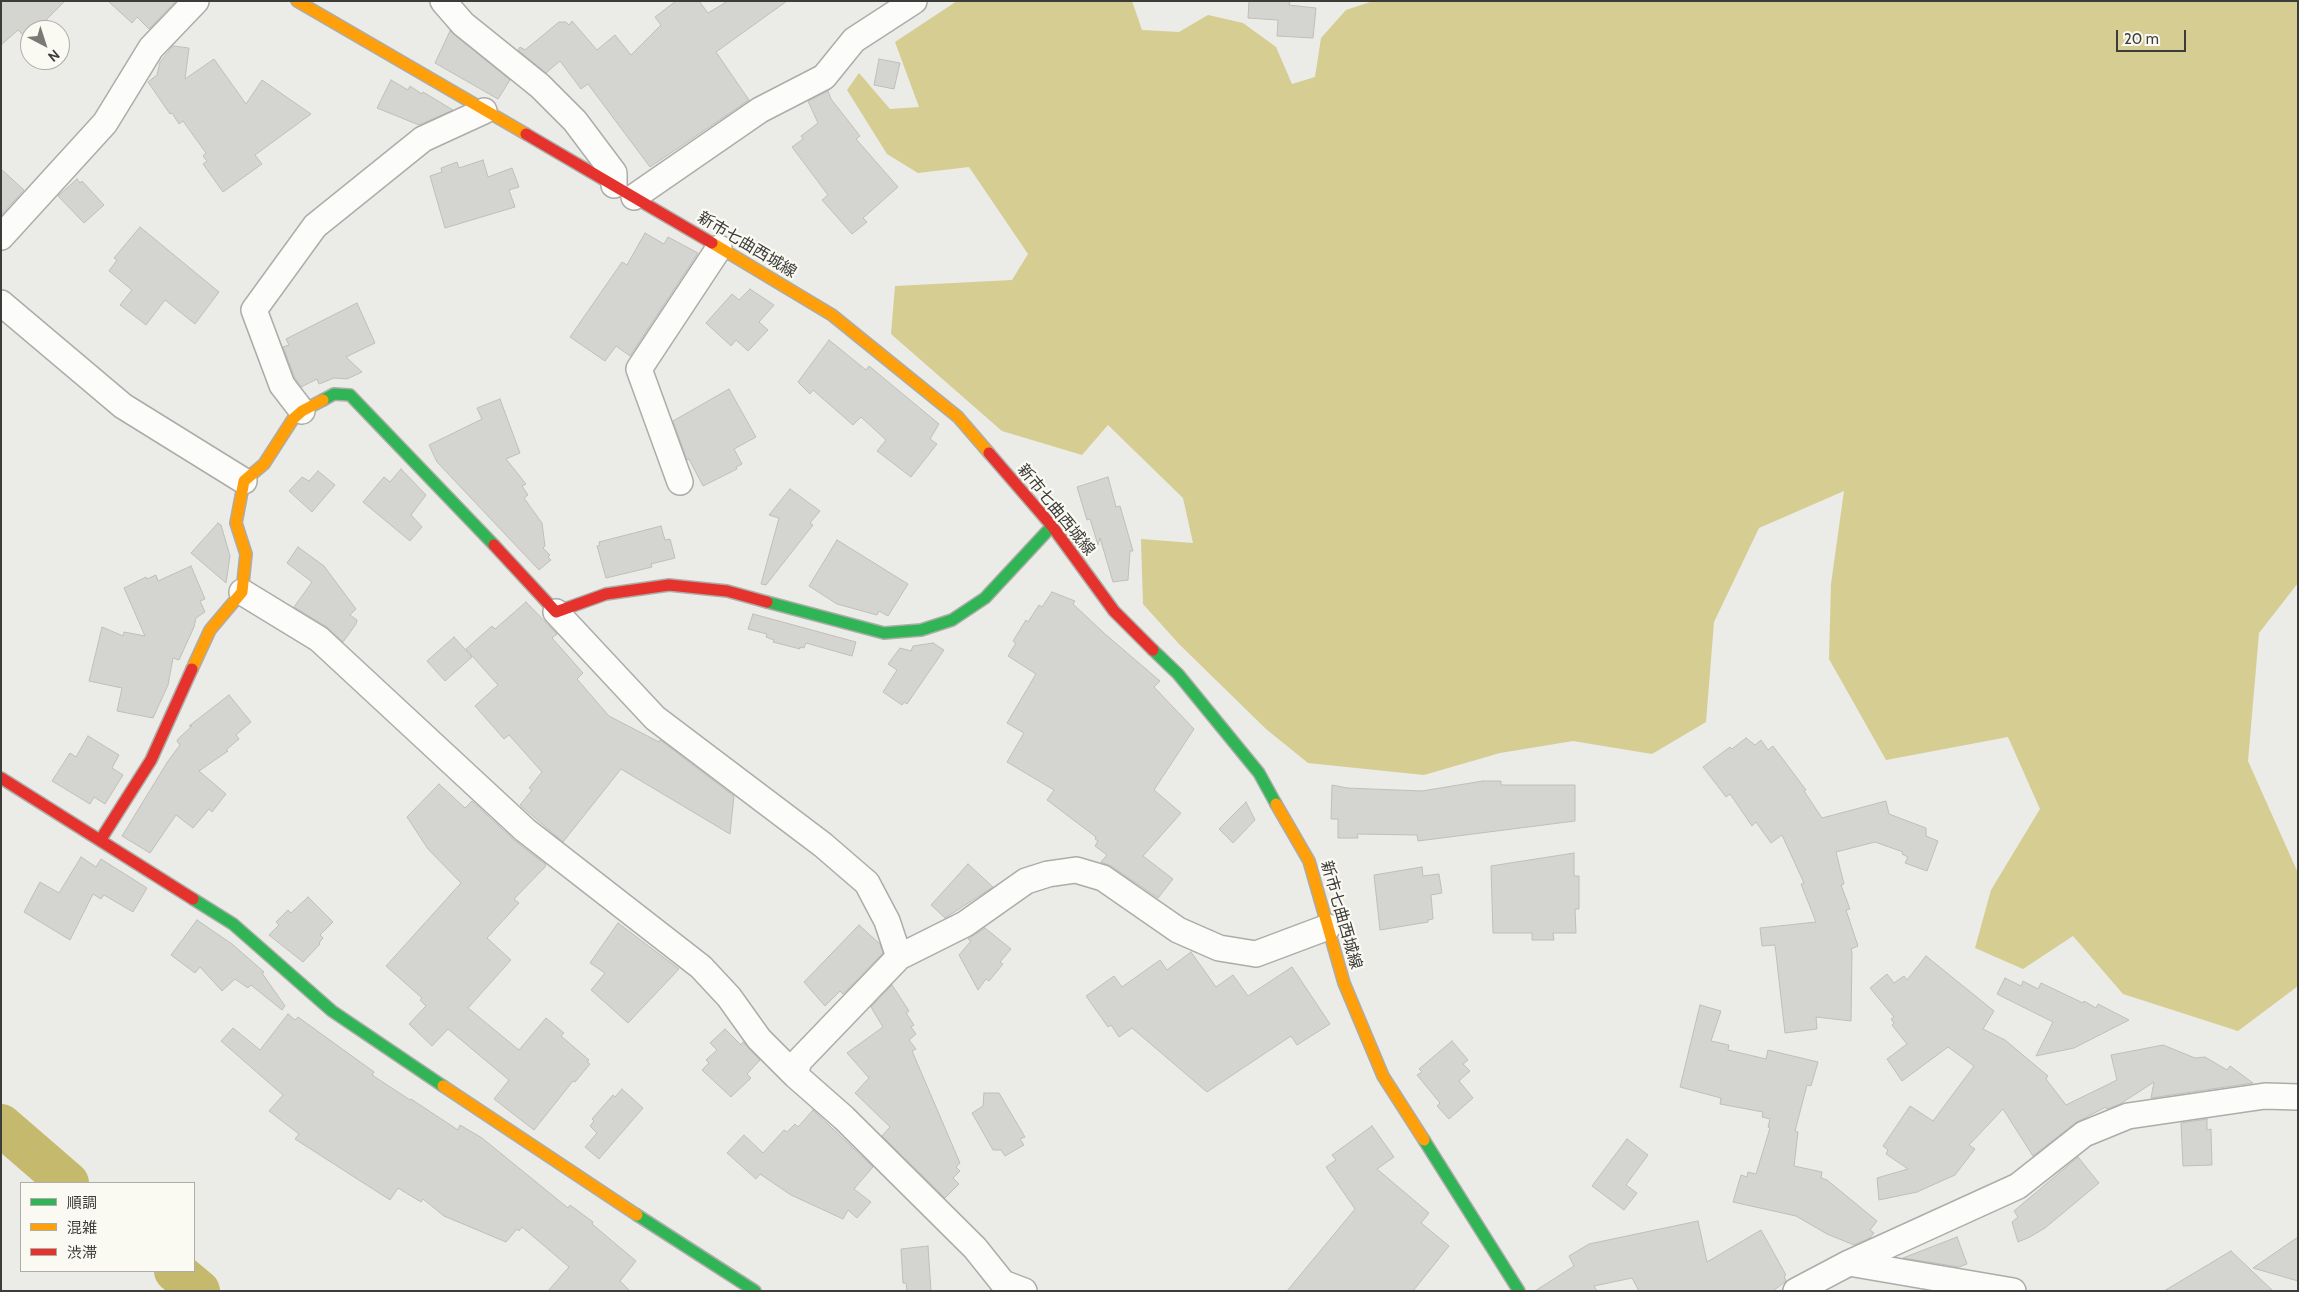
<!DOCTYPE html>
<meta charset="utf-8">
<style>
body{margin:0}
#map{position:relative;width:2299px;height:1292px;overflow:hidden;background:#ebebe7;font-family:Cabin,"Noto Sans JP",sans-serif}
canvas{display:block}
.frame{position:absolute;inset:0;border:2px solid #3c3c39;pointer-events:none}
.legend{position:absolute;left:20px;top:1182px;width:175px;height:90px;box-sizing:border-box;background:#faf9f2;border:1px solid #aeada8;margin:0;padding:6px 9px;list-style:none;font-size:15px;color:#3c3c39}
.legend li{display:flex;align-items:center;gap:10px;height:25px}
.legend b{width:25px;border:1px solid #aeada8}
.north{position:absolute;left:20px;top:20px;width:50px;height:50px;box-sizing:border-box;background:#faf9f2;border:1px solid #aeada8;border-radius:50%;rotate:140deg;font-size:14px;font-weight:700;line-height:20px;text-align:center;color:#3c3c39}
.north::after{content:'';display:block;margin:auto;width:18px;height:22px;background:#797976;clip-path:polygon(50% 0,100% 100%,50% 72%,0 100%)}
.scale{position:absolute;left:2116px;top:30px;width:70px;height:22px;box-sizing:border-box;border:2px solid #3c3c39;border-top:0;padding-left:6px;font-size:15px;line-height:18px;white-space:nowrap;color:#3c3c39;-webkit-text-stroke:4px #faf9f2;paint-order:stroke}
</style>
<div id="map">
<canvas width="2299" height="1292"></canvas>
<div class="frame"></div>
<ul class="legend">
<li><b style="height:6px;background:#30b455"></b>順調</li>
<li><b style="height:6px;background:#ff9f0a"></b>混雑</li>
<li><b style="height:6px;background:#e5322d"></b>渋滞</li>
</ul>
<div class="north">N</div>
<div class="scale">20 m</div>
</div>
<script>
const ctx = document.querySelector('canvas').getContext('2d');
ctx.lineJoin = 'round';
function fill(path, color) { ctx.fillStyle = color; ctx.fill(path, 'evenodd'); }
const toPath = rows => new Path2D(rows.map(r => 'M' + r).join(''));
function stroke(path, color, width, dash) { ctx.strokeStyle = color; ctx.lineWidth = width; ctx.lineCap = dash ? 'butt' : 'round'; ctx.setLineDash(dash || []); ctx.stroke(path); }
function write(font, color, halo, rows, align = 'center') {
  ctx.font = font + ' Cabin,"Noto Sans JP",sans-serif'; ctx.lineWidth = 4.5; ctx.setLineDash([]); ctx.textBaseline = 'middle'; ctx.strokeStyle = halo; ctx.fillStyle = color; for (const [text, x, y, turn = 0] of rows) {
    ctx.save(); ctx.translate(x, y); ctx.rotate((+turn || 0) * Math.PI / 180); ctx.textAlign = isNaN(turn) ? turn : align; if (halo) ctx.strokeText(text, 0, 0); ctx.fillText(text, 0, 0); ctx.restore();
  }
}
const forest = toPath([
 [957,1,1132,1,1142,30,1179,32,1208,15,1243,23,1276,47,1292,84,1315,77,1321,38,1346,10,1373,1,2298,1,2298,583,2259,633,2248,761,2298,873,2298,986,2238,1031,2123,994,2073,936,2023,969,1975,948,1991,890,2040,809,2008,737,1886,760,1829,659,1831,584,1844,491,1759,528,1714,622,1706,722,1652,754,1573,741,1500,753,1424,775,1308,763,1266,729,1179,644,1143,604,1141,539,1193,543,1183,498,1108,425,1082,455,1002,431,891,334,895,286,1012,280,1028,254,969,167,918,173,887,154,847,90,859,73,890,109,919,107,895,42]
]);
const river = toPath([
 [1,1125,68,1183],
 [175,1271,199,1291]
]);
const building = toPath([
 [1,1,65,1,36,30,30,30,30,36,27,39,18,30,1,45,1,1],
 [108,1,176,1,149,29,137,17,132,23,108,1],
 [676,1,699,1,708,13,728,1,787,1,716,52,749,100,650,167,588,84,581,89,560,61,546,73,518,50,520,47,525,50,559,22,566,22,569,25,572,21,597,50,615,35,631,55,661,25,655,17,676,1],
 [1249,1,1290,1,1289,5,1316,8,1313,38,1277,36,1278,20,1248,18,1249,1],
 [450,31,510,80,498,99,435,63,450,31],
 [173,46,189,48,185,79,214,59,246,104,262,80,311,114,255,155,262,164,223,192,203,164,207,161,203,156,206,153,183,121,179,124,172,113,170,114,148,82,157,75,160,62,173,46],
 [879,59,900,63,894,89,874,85,879,59],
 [391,80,408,90,410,86,422,94,423,92,453,110,419,125,377,108,391,80],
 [828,91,831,99,860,136,856,139,898,187,863,218,867,222,852,234,822,200,828,195,792,147,803,139,801,136,818,123,808,101,828,91],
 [483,160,488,177,512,168,519,187,509,190,515,207,445,228,430,176,442,172,441,168,457,162,459,168,483,160],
 [1,169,24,190,1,215,1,169],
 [77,179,80,183,82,181,104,205,84,223,58,196,77,179],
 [140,227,219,292,195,324,165,300,146,325,120,305,132,290,109,271,117,260,114,258,140,227],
 [645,233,664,244,668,237,698,253,630,356,616,346,605,361,570,337,622,262,627,265,645,233],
 [750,289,774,305,759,322,768,330,748,351,736,340,731,346,706,323,732,294,739,300,750,289],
 [357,303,375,343,346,357,362,372,347,379,334,378,319,384,317,379,301,387,295,378,283,347,289,345,286,339,357,303],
 [829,340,866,370,869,366,939,424,930,439,937,444,911,477,877,451,886,440,861,417,853,425,813,390,810,394,798,382,829,340],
 [729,389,756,437,734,449,742,464,736,467,737,469,703,486,689,459,687,460,673,421,729,389],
 [500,399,520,453,506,459,526,484,522,486,528,495,524,498,542,523,545,546,543,548,550,555,548,557,551,560,539,570,437,462,429,445,482,419,477,408,500,399],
 [401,469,426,495,411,515,422,527,410,541,363,502,384,477,390,482,401,469],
 [318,471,335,485,312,512,289,491,302,477,309,481,318,471],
 [1108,477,1116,507,1120,506,1133,551,1130,551,1128,580,1113,582,1100,538,1098,545,1090,519,1087,520,1077,487,1108,477],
 [790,489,820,511,810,523,813,525,766,585,761,584,779,518,769,515,790,489],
 [218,523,221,525,230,556,226,583,191,553,218,523],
 [661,526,665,540,670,539,675,558,651,564,652,567,606,578,597,546,600,545,599,542,661,526],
 [837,540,908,584,888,616,879,611,877,615,837,604,809,586,837,540],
 [298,547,324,566,356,609,350,615,357,620,356,624,343,642,327,627,294,607,312,582,287,563,298,547],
 [191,566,205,599,200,601,205,612,196,618,194,627,179,660,173,658,168,685,153,718,117,711,122,688,89,681,102,627,123,636,124,632,145,636,124,588,146,577,147,579,156,575,158,581,191,566],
 [1052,592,1075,601,1073,604,1105,634,1160,681,1154,687,1194,729,1154,790,1181,813,1143,856,1173,879,1158,898,1111,866,1101,862,1107,855,1095,846,1098,841,1095,839,1096,837,1047,800,1054,790,1007,762,1024,733,1007,723,1036,674,1008,656,1016,643,1013,641,1026,620,1028,622,1039,605,1042,607,1052,592],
 [526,602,557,634,552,638,583,673,577,679,609,716,659,742,660,740,734,796,730,834,621,769,563,842,520,805,532,790,529,788,542,772,509,735,504,739,475,706,498,685,466,649,492,626,495,629,526,602],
 [753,614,856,642,852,656,806,643,804,648,800,647,800,649,773,642,774,640,766,637,767,634,748,629,753,614],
 [454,637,472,657,445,681,427,661,454,637],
 [933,643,944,650,907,704,904,702,902,705,883,692,897,670,888,664,900,648,911,651,913,646,933,643],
 [229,695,251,722,236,735,239,739,226,750,228,751,199,771,226,794,212,812,209,809,193,828,176,815,150,853,122,836,168,761,180,745,177,741,178,739,192,726,189,726,229,695],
 [88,736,119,755,112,768,123,775,105,804,94,797,90,804,52,781,70,753,76,757,88,736],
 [1746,738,1755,745,1761,740,1768,750,1773,746,1806,790,1804,791,1822,818,1886,801,1889,814,1926,828,1926,836,1938,841,1927,871,1905,863,1908,857,1902,854,1903,852,1875,842,1836,852,1844,884,1841,885,1850,909,1846,910,1858,946,1851,949,1852,953,1851,1021,1816,1017,1817,1029,1785,1033,1775,945,1762,946,1760,928,1816,922,1801,884,1804,883,1782,835,1771,843,1756,822,1752,826,1730,794,1726,797,1703,767,1730,747,1732,749,1746,738],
 [1483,781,1501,781,1501,785,1575,785,1575,821,1418,841,1417,835,1357,834,1358,838,1338,838,1338,819,1331,819,1332,785,1347,788,1422,791,1483,781],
 [439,784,465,808,472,801,515,841,545,864,546,866,514,899,519,903,487,938,511,960,468,1008,519,1050,546,1018,564,1033,561,1036,589,1060,587,1062,590,1064,575,1082,573,1081,534,1130,494,1099,509,1080,448,1029,432,1046,409,1024,426,1006,420,1000,422,998,386,966,461,883,428,849,407,817,439,784],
 [1246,802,1255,820,1233,843,1219,829,1246,802],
 [1574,853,1574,876,1579,876,1579,909,1575,909,1576,933,1553,933,1554,940,1532,940,1532,933,1493,933,1491,866,1574,853],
 [81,857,96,867,101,859,147,888,133,912,104,895,101,899,93,894,70,940,24,912,40,882,59,893,81,857],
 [968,864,993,887,945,918,931,905,968,864],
 [1422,867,1423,876,1439,874,1442,893,1431,895,1433,919,1428,920,1428,922,1380,930,1374,875,1422,867],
 [308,897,333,922,320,935,323,938,319,943,320,944,303,962,269,935,279,925,276,922,288,910,291,913,308,897],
 [197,920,232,944,264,972,262,973,285,1006,282,1010,251,985,248,988,235,979,222,991,200,967,195,973,171,955,197,920],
 [618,923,679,969,628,1023,591,990,605,973,590,963,618,923],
 [859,925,880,944,883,953,843,994,840,991,825,1006,804,982,859,925],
 [985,928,1011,949,1000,962,1003,964,989,981,986,979,978,990,959,955,971,941,968,939,985,928],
 [1191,952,1216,987,1233,975,1248,996,1292,967,1330,1024,1297,1045,1291,1036,1207,1092,1132,1028,1119,1037,1111,1025,1108,1027,1086,996,1114,976,1122,987,1160,960,1167,970,1191,952],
 [1926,956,1994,1011,1983,1029,2005,1040,2048,1076,2046,1079,2066,1105,2117,1080,2111,1055,2163,1045,2195,1058,2205,1057,2227,1070,2230,1066,2253,1083,2151,1098,2154,1082,2120,1104,2107,1109,2106,1107,2075,1123,2033,1156,2003,1109,1969,1145,1975,1149,1955,1175,1917,1192,1879,1200,1877,1178,1908,1169,1886,1154,1888,1150,1883,1146,1910,1106,1933,1121,1974,1066,1948,1047,1902,1081,1887,1059,1907,1044,1892,1025,1894,1023,1891,1019,1894,1017,1870,988,1887,974,1894,983,1904,976,1907,980,1926,956],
 [2005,978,2021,986,2023,981,2038,989,2041,983,2083,1003,2084,1001,2096,1008,2098,1004,2129,1020,2074,1048,2036,1056,2053,1022,1997,994,2005,978],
 [892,985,909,1011,906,1013,914,1025,911,1027,916,1034,909,1040,916,1049,912,1051,960,1163,956,1167,960,1171,953,1178,959,1184,945,1198,882,1136,890,1127,855,1093,869,1078,847,1053,883,1027,871,1007,892,985],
 [1700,1005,1721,1011,1711,1041,1729,1045,1728,1050,1766,1059,1768,1050,1818,1062,1811,1086,1807,1085,1795,1131,1798,1132,1794,1166,1822,1172,1821,1178,1827,1180,1877,1221,1870,1230,1874,1233,1870,1238,1854,1245,1827,1234,1796,1216,1733,1202,1741,1175,1747,1177,1748,1172,1756,1174,1770,1128,1768,1127,1770,1119,1762,1117,1763,1112,1720,1104,1721,1098,1680,1087,1700,1005],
 [288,1014,295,1020,298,1017,374,1072,372,1075,410,1100,411,1099,458,1130,460,1125,482,1138,568,1208,570,1205,593,1222,592,1224,636,1261,620,1281,630,1291,548,1291,569,1267,522,1227,519,1231,517,1229,506,1242,444,1216,423,1199,421,1202,398,1188,390,1200,295,1139,299,1134,269,1111,283,1095,221,1041,233,1028,260,1050,288,1014],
 [725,1029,741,1045,743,1042,760,1060,747,1074,751,1078,731,1097,702,1070,709,1063,706,1060,717,1050,710,1043,725,1029],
 [1452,1041,1468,1060,1463,1064,1470,1071,1459,1081,1473,1098,1449,1119,1437,1106,1440,1103,1417,1075,1422,1072,1419,1069,1452,1041],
 [622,1089,643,1108,599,1159,585,1147,597,1133,590,1126,594,1121,592,1119,613,1095,615,1097,622,1089],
 [984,1093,999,1093,1025,1137,1020,1139,1024,1145,1005,1156,1001,1150,993,1150,972,1113,983,1106,984,1093],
 [813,1110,873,1167,854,1189,871,1202,857,1218,848,1210,843,1219,791,1195,760,1174,756,1179,727,1153,744,1135,763,1153,784,1130,787,1132,795,1124,798,1127,813,1110],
 [2207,1119,2207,1130,2211,1129,2212,1165,2183,1166,2181,1123,2207,1119],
 [1372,1126,1394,1157,1377,1169,1429,1213,1421,1223,1449,1246,1413,1291,1287,1291,1355,1209,1326,1167,1336,1160,1332,1155,1372,1126],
 [1627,1139,1648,1155,1626,1185,1637,1193,1624,1210,1592,1186,1627,1139],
 [2078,1157,2099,1183,2045,1228,2030,1237,2018,1242,2012,1222,2018,1217,2014,1211,2078,1157],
 [1698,1221,1707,1262,1761,1230,1786,1275,1784,1276,1786,1281,1773,1291,1639,1291,1632,1278,1594,1286,1597,1291,1535,1291,1574,1266,1569,1256,1589,1244,1698,1221],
 [1957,1237,1967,1264,1959,1267,1903,1258,1957,1237],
 [2298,1237,2298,1281,2253,1268,2298,1237],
 [928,1246,931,1291,907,1291,906,1283,903,1283,901,1249,928,1246],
 [2231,1251,2273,1291,2164,1291,2231,1251]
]);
const street = toPath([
 [443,1,463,24,540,86,575,121,614,173,614,185],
 [634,197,760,110,824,77,854,40,914,1],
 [1,237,105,123,151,48,196,1],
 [1,303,123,406,244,481],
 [302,411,282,385,254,310,315,226,423,139,484,111],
 [680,482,639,369,719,248],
 [242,592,319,639,525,830,701,967,729,997,759,1039,795,1075,844,1118,975,1248,1003,1283,1024,1291],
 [556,612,655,718,823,845,867,883,887,921,899,957],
 [795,1075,799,1061,899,957,965,924,1026,881,1048,874,1076,870,1103,878,1178,930,1219,948,1256,954,1328,927],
 [1849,1263,2013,1291],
 [1796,1291,1849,1263,2018,1186,2084,1134,2128,1116,2265,1096,2298,1097]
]);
const fast = toPath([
 [323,400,334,394,350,395,494,545],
 [767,602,884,633,921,630,952,620,985,598,1052,526],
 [1153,650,1178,674,1259,773,1276,804],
 [193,899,233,924,332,1011,443,1086],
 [1424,1140,1519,1291],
 [637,1215,755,1291]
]);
const slow = toPath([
 [297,1,526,134],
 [712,243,832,315,958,417,989,453],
 [192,669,210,630,242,592,246,554,236,523,244,481,264,464,293,419,302,411,323,400],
 [1276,804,1309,861,1344,983,1383,1076,1424,1140],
 [443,1086,637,1215]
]);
const jam = toPath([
 [526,134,712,243],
 [989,453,1052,526,1114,611,1153,650],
 [494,545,556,612,606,594,669,585,727,591,767,602],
 [1,778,193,899],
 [101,839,151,760,192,669]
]);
const streetNames = [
 ["新市七曲西城線",747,245,31],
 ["新市七曲西城線",1056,510,51],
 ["新市七曲西城線",1341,915,74]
];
fill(forest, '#d5cd91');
stroke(river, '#c4b96d', 42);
fill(building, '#d4d4d1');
stroke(building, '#bebebb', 1);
stroke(street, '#acaca9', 28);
stroke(fast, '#acaca9', 14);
stroke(slow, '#acaca9', 14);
stroke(jam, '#acaca9', 14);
stroke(street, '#fcfcfb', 25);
stroke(fast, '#30b455', 11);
stroke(slow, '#ff9f0a', 11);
stroke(jam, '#e5322d', 11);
write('16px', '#3c3c39', '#faf9f2', streetNames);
</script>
